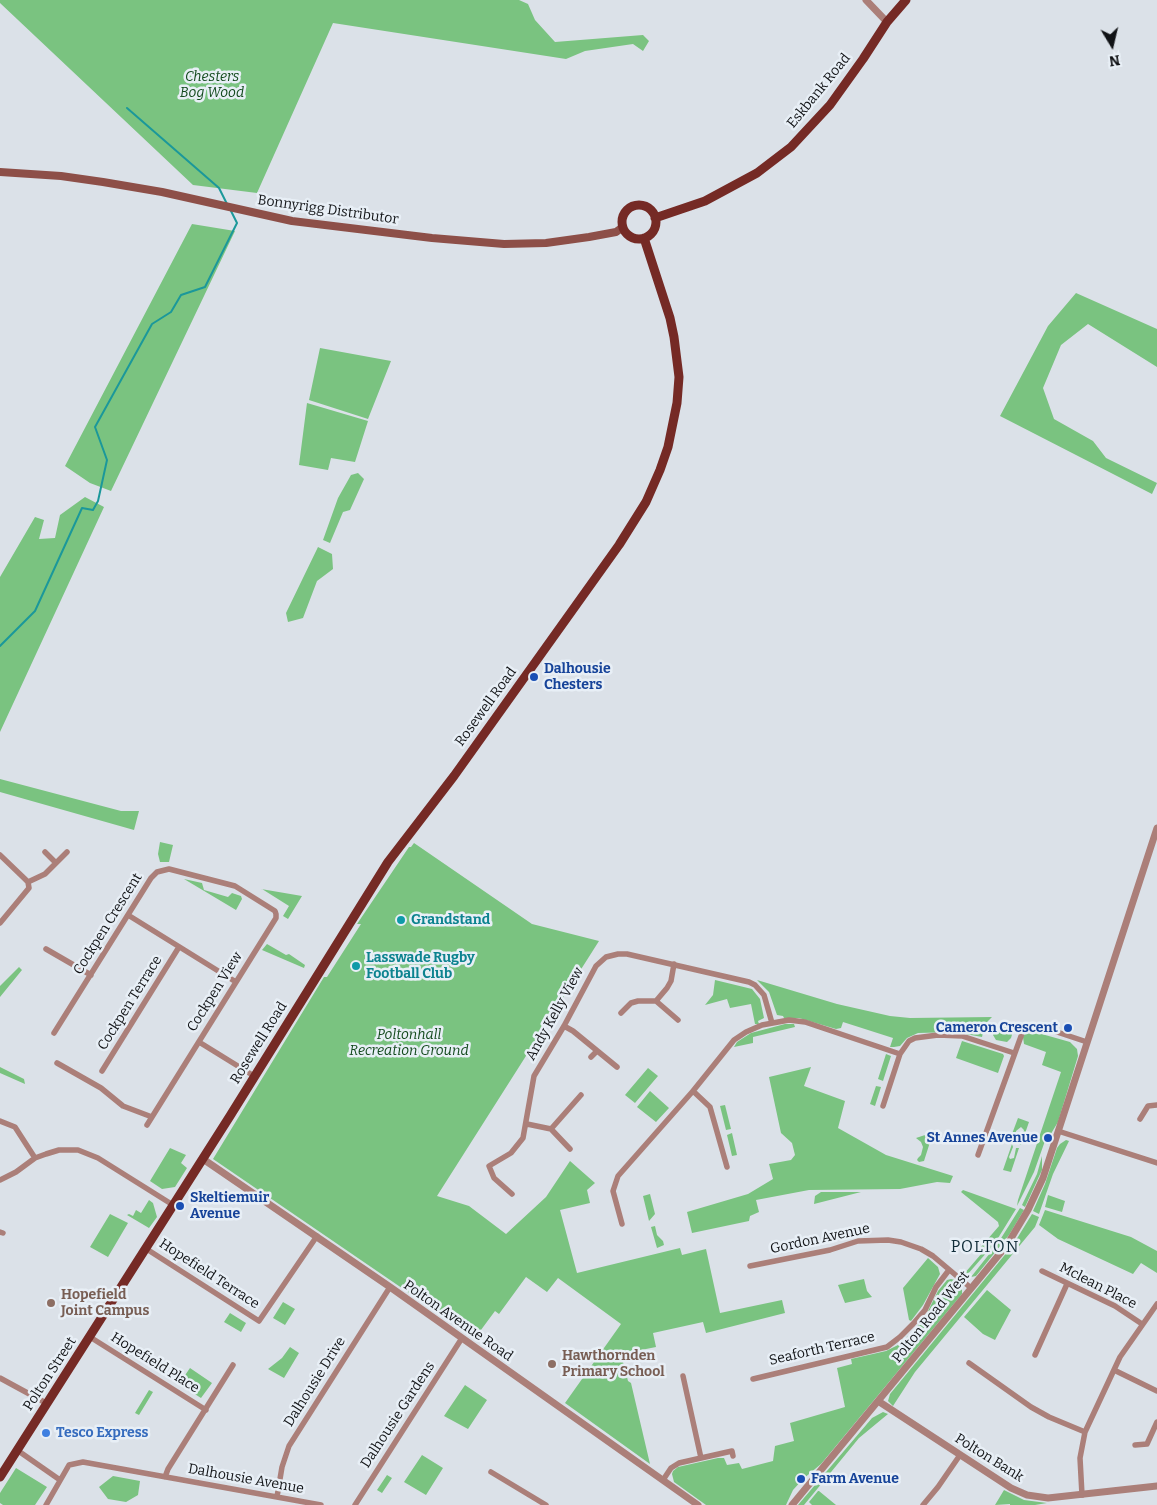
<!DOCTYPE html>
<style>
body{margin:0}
#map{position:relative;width:1157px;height:1505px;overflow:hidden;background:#dbe1e8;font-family:Bitter,serif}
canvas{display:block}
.north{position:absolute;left:1087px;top:20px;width:50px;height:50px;-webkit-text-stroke:4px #e8eff6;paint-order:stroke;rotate:171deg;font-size:14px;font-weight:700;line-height:20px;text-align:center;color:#111316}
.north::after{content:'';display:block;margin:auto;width:18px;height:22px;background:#111316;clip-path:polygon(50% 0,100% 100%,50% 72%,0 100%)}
</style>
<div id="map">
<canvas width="1157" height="1505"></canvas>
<div class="north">N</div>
</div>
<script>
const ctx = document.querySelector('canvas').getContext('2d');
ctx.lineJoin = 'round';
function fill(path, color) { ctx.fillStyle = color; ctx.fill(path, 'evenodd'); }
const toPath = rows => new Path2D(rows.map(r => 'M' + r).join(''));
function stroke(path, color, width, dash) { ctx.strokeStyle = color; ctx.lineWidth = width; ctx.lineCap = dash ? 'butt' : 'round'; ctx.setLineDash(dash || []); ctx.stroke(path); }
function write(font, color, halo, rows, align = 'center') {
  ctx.font = font + ' Bitter,serif'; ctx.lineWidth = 5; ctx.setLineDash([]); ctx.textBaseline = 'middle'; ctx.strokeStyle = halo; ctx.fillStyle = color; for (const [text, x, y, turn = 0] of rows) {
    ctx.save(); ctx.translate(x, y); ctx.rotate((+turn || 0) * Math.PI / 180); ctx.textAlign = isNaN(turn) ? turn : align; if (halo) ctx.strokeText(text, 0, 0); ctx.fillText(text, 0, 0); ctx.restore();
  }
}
const green = toPath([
 [0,0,519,0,528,4,535,20,555,42,643,35,649,41,643,51,633,44,585,51,566,59,333,23,257,193,193,185,0,3],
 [192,224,235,231,111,491,90,483,65,466],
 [1076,293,1157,329,1157,367,1088,324,1061,345,1043,388,1054,419,1093,441,1106,458,1157,483,1152,494,1000,416,1048,326],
 [320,348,391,361,368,419,309,400],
 [307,403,368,421,355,462,331,458,328,470,299,465],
 [358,473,364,479,350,510,343,512,330,543,323,540,338,498,351,475],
 [85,497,104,507,0,732,0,577,35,517,44,520,39,539,55,538,60,515],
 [318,547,332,554,333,569,317,581,303,618,288,622,286,613],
 [0,779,121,811,139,811,134,830,0,792],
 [160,842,173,845,169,862,160,862,158,854],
 [414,843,532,924,599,941,437,1196,469,1206,506,1234,546,1197,570,1161,595,1183,587,1190,590,1203,560,1210,577,1273,680,1248,682,1255,706,1249,720,1313,782,1300,785,1313,706,1333,703,1322,653,1333,656,1347,621,1354,628,1381,631,1383,650,1464,565,1403,621,1324,558,1278,547,1292,526,1277,499,1314,495,1311,475,1338,213,1159,324,977,327,977,361,924,357,924,409,847,411,847],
 [184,879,202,883,204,890,228,897,232,893,241,896,242,899,236,910],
 [262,889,261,889,302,896,288,919,283,916,289,906],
 [267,944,286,955,289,954,305,965,304,968,262,950],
 [19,967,22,970,0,997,0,986],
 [715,980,752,989,760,999,764,1018,758,1021,759,1024,755,1024,751,1004,730,1008,727,999,705,1005,713,995],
 [757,980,837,1004,890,1016,910,1018,992,1017,985,1024,982,1037,955,1032,918,1033,907,1038,900,1046,894,1047,890,1047,893,1038,843,1022,841,1028,836,1029,799,1018,784,1018,783,1016,777,1015,769,992],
 [785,1024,794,1024,795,1027,753,1037,753,1043,734,1047,737,1042,751,1033],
 [1000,1025,1014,1028,1011,1038,1007,1042,996,1040,993,1035,995,1028],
 [1031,1031,1070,1042,1077,1049,1078,1056,1058,1122,1049,1137,1046,1138,1034,1172,1017,1206,1018,1200,1061,1072,1042,1065,1046,1052,1024,1044,1023,1037,1025,1034],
 [962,1041,1003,1054,1004,1056,998,1073,956,1058],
 [886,1054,891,1056,883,1081,878,1079],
 [0,1067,24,1079,25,1084,0,1073],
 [811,1067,804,1086,845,1101,838,1128,886,1155,953,1176,950,1183,937,1182,900,1189,809,1190,756,1200,759,1212,750,1216,749,1221,692,1233,687,1212,748,1194,773,1179,769,1164,791,1160,795,1155,792,1143,781,1133,769,1077],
 [648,1068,658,1076,635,1103,625,1095],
 [876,1086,881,1087,875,1106,870,1104],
 [650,1091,669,1108,656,1122,637,1107],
 [725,1105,731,1129,726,1130,720,1106],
 [1018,1118,1029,1122,1021,1145,1017,1143,1023,1134,1024,1130,1021,1127,1016,1131,1015,1142,1009,1142],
 [732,1133,737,1155,732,1156,727,1135],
 [925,1135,931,1137,931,1139,924,1161,919,1162,917,1160,918,1158,921,1155,923,1147,921,1142,916,1138],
 [1066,1140,1069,1141,1053,1174,1039,1214,1033,1211,1045,1184,1057,1148,1060,1144],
 [1012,1144,1013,1147,1009,1157,1010,1159,1014,1158,1016,1148,1019,1148,1011,1172,1003,1170],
 [170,1148,186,1155,181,1163,187,1168,175,1187,162,1189,150,1181],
 [1042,1156,1042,1170,1025,1207,1022,1205,1037,1174],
 [963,1190,1016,1209,995,1243,967,1275,964,1274,982,1253,979,1250,980,1248,999,1226,998,1222,961,1192],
 [821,1192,861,1192,814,1204,815,1196],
 [650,1194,655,1214,649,1221,643,1196],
 [1048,1195,1065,1201,1062,1212,1045,1207],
 [149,1200,153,1203,157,1217,149,1228,127,1215,129,1214,133,1216,136,1210,141,1213],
 [1020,1208,1024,1210,1009,1235,976,1276,971,1277,998,1243],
 [1045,1210,1131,1237,1157,1251,1157,1273,1141,1263,1133,1274,1058,1239,1039,1225],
 [110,1214,128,1223,108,1257,90,1247],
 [1032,1214,1039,1217,1035,1227,915,1372,893,1406,888,1401,890,1394,1013,1245],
 [655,1226,657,1235,663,1241,664,1245,657,1248,651,1227],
 [928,1258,938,1267,940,1274,923,1305,911,1321,909,1320,903,1288],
 [864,1279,867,1291,872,1297,845,1303,838,1285],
 [951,1279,958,1281,962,1288,962,1294,821,1464,803,1479,793,1490,786,1505,706,1505,674,1482,672,1474,673,1471,678,1467,718,1458,724,1458,727,1465,739,1463,742,1469,773,1461,775,1446,794,1441,790,1423,845,1407,837,1368,852,1364,851,1359,886,1351,898,1345,912,1333,926,1315,938,1291,947,1280],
 [987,1290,1011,1310,995,1340,983,1334,964,1317],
 [283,1302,295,1309,285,1325,273,1318],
 [230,1313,246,1323,241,1332,224,1322],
 [290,1347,299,1353,284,1378,268,1369,282,1358],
 [190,1368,212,1383,201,1398,179,1384],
 [465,1385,487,1400,468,1429,444,1416],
 [149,1390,153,1392,139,1415,135,1413],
 [883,1412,888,1414,859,1438,804,1505,798,1505,872,1418],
 [422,1455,443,1468,426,1495,404,1482],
 [16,1468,47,1487,35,1505,3,1505,0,1503,0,1493],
 [387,1475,392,1478,382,1493,377,1490],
 [113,1476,140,1481,138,1495,126,1502,108,1499,99,1487],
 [1004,1490,1024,1500,1047,1503,1035,1505,1010,1505,1010,1504,995,1505],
 [818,1491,819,1491,836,1505,812,1505,809,1502]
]);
const stream = toPath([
 [127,108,219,188,227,204],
 [0,646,35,611,82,508,93,510,98,501,107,460,95,427,152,324,171,312,181,295,205,287,237,223,231,211]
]);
const minor = toPath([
 [45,852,56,863],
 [0,855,25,879,28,882,29,888,0,923],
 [28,882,45,874,67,852],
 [128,915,236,982],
 [46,949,91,975],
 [656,1001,667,988,671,981,674,964],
 [621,1013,631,1003,638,1001,656,1001,678,1020],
 [564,1026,573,1031,617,1067],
 [54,1033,151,878,157,872,169,869,235,886,275,911,276,914,276,918,147,1125],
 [199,1042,254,1076],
 [591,1057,597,1051],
 [57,1063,101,1088,123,1106,152,1117],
 [102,1071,179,947],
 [693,1091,710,1107,727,1167],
 [883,1106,900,1054,909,1041,915,1038,938,1035,962,1036,1014,1053],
 [1140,1119,1148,1106,1157,1105],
 [0,1121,15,1127,35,1158],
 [527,1124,551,1129,570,1149],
 [551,1129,581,1095],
 [1058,1131,1157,1163],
 [978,1155,1024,1028,1032,1025,1036,1025,1087,1042],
 [0,1180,16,1172,35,1158,46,1154,59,1150,78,1150,98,1158,173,1205],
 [512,1194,494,1178,489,1166,511,1153,523,1138,534,1076,564,1026,596,966,606,957,618,954,627,954,749,982,755,985,764,995,772,1023],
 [622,1224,613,1191,618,1176,693,1091,734,1040,746,1032,762,1025,789,1020,805,1022,900,1054],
 [0,1232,3,1233],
 [145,1248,259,1321,317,1236],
 [750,1266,830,1250,858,1241,888,1240,901,1242,921,1249,933,1256,971,1288],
 [1042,1271,1115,1306,1142,1324],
 [90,1337,206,1410],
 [1035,1355,1067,1284],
 [969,1363,1031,1407,1049,1417,1085,1432],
 [1114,1370,1157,1391],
 [683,1376,701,1458],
 [0,1378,46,1403],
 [753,1379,887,1347,900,1337,913,1324,925,1310,936,1287,949,1270],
 [1135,1445,1147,1444,1157,1422],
 [17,1450,60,1480],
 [491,1472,546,1505],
 [165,1477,168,1469,233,1365],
 [663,1480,671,1468,679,1463,732,1451,733,1456],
 [1082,1495,1080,1458,1085,1432,1120,1357,1157,1304],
 [277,1497,282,1467,289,1446,390,1287],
 [46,1505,69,1465,83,1462,321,1505],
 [355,1505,462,1338],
 [923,1505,938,1487,960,1455]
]);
const tertiary = toPath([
 [866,0,887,22],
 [203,1159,390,1287,698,1505],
 [878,1401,1011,1488,1027,1495,1048,1498,1157,1486],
 [792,1505,1007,1245,1028,1210,1043,1178,1157,828]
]);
const secondary = toPath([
 [0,172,61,176,103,182,162,192,292,221,432,238,504,244,546,243,589,237,616,232,623,227]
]);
const primary = toPath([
 '622 222a17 17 0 1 1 34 0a17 17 0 1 1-34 0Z',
 [655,218,705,201,757,173,791,147,830,105,863,59,887,22,906,0],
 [0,1477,230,1116,388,862,454,776,619,545,646,502,660,470,668,447,677,403,679,377,674,337,670,318,644,238]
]);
const markers = [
 [534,677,5,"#1a4fb4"],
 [401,920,5,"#0f9aa8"],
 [356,966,5,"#0f9aa8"],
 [1068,1028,5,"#1a4fb4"],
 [1048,1138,5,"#1a4fb4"],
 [180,1206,5,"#1a4fb4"],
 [51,1303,5,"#8d6e63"],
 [552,1364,5,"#8d6e63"],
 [46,1433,5,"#3f7fe0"],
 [801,1479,5,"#1a4fb4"]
];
const parkNames = [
 ["Chesters",212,77],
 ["Bog Wood",212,93],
 ["Poltonhall",409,1035],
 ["Recreation Ground",409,1051]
];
const streetNames = [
 ["Eskbank Road",819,91,-51],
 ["Bonnyrigg Distributor",328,210,8],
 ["Rosewell Road",486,707,-54],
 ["Cockpen Crescent",108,924,-58],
 ["Cockpen View",215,992,-58],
 ["Cockpen Terrace",130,1003,-58],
 ["Andy Kelly View",555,1014,-61],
 ["Rosewell Road",259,1043,-58],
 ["Gordon Avenue",820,1239,-12],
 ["Hopefield Terrace",209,1274,33],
 ["Mclean Place",1098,1286,27],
 ["Polton Road West",931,1317,-51],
 ["Polton Avenue Road",458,1321,35],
 ["Seaforth Terrace",822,1349,-13],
 ["Hopefield Place",155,1363,32],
 ["Polton Street",50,1374,-57],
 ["Dalhousie Drive",315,1382,-58],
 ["Dalhousie Gardens",398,1415,-57],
 ["Polton Bank",989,1458,32],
 ["Dalhousie Avenue",246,1479,10]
];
const transitNames = [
 ["Dalhousie",544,669],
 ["Chesters",544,685],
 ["Cameron Crescent",1058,1028,"right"],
 ["St Annes Avenue",1038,1138,"right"],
 ["Skeltiemuir",190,1198],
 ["Avenue",190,1214],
 ["Farm Avenue",811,1479]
];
const cultureNames = [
 ["Grandstand",411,920],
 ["Lasswade Rugby",366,958],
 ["Football Club",366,974]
];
const educationNames = [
 ["Hopefield",61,1295],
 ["Joint Campus",61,1311],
 ["Hawthornden",562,1356],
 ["Primary School",562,1372]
];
const shopNames = [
 ["Tesco Express",56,1433]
];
const quarterNames = [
 ["POLTON",985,1248]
];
fill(green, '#7ac380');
stroke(stream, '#1b989a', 2);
stroke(minor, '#ab7f79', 5.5);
stroke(tertiary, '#ab7f79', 7);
stroke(secondary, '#8d4f48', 8);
stroke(primary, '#752a25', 9);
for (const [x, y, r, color] of markers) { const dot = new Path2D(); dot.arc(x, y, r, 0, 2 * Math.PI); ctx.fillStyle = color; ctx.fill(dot); stroke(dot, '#e8eff6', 2); }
write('italic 14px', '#134a1d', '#e8eff6', parkNames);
write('14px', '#111316', '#e8eff6', streetNames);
write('bold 14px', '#164399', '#e8eff6', transitNames, 'left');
write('bold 14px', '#0d838f', '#e8eff6', cultureNames, 'left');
write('bold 14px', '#785e54', '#e8eff6', educationNames, 'left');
write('bold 14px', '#366cbe', '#e8eff6', shopNames, 'left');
ctx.letterSpacing = '1px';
write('16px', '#112d39', '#e8eff6', quarterNames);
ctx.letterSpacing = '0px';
</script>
